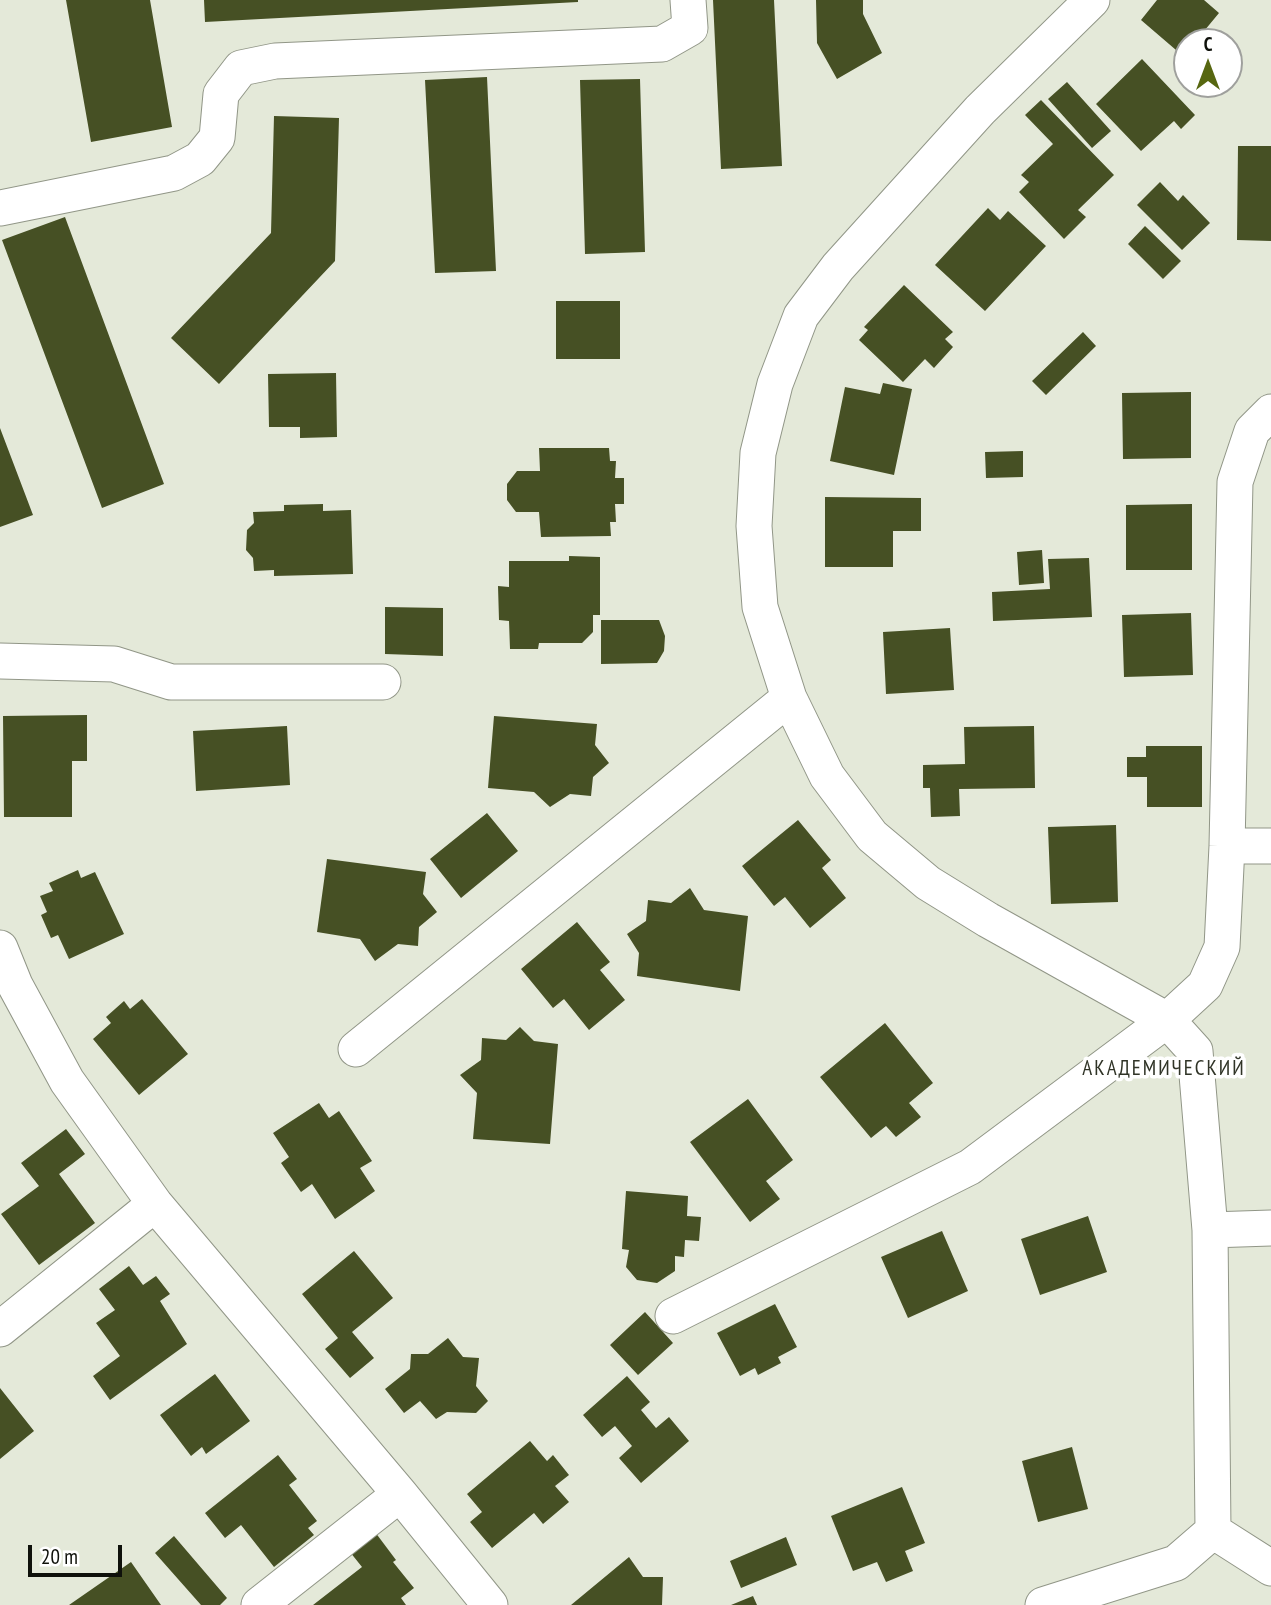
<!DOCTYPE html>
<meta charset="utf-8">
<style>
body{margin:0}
#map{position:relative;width:1271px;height:1605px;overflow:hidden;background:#e4e9d9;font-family:"PT Sans Narrow",sans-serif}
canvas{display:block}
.north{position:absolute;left:1173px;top:28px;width:70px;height:70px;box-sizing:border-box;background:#fff;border:2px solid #9fa09d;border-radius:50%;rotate:0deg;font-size:19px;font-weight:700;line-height:28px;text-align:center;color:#0f110b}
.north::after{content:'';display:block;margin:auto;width:24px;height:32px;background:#576710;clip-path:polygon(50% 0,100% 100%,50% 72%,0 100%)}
.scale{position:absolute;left:28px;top:1545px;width:94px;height:32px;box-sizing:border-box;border:4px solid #0f110b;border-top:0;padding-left:9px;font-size:21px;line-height:24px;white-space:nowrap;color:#0f110b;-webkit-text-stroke:5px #fff;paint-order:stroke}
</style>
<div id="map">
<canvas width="1271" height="1605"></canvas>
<div class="north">С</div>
<div class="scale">20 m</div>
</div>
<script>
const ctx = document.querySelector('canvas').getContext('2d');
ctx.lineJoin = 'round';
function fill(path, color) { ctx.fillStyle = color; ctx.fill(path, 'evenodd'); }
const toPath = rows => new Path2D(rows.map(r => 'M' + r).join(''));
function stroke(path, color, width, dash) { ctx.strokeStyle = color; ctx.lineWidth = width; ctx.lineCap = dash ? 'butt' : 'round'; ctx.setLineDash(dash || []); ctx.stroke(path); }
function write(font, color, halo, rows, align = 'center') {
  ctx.font = font + ' "PT Sans Narrow",sans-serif'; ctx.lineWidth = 7; ctx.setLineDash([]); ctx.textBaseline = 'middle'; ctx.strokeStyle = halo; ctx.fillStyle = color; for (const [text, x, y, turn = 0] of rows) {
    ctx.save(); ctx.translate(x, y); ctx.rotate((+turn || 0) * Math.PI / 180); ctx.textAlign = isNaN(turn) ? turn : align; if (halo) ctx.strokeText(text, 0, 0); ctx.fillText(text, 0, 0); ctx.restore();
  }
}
const building = toPath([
 [66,0,150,0,172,127,91,142],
 [204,0,578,0,578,2,205,22],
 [713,0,774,0,782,166,721,169],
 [816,0,863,0,863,14,882,53,837,79,817,43],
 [1157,0,1204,0,1219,13,1195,42,1187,42,1187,51,1183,56,1141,20],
 [1142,59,1195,115,1181,129,1174,121,1141,151,1096,104],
 [487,77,496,271,435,273,425,80],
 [640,79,645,252,585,254,580,80],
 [1067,82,1111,131,1092,148,1048,99],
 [1041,100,1114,175,1078,210,1086,217,1064,239,1019,192,1029,182,1021,175,1053,144,1025,115],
 [274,116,339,118,335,261,219,384,171,338,271,233],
 [1238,146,1271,146,1271,241,1237,240],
 [1160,182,1178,201,1183,195,1210,223,1182,250,1137,205],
 [988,208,1000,220,1008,211,1046,246,985,311,935,265],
 [65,217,164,484,102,508,2,240],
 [1145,226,1181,261,1163,279,1128,244],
 [904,285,953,332,945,339,953,347,934,368,925,359,903,382,859,340,868,330,864,327],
 [556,301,620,301,620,359,556,359],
 [1083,332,1096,346,1046,395,1032,381],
 [336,373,337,437,300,438,300,427,269,427,268,374],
 [883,383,912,389,894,475,830,461,845,387,880,394],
 [1191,392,1191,458,1123,459,1122,393],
 [0,428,33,515,0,527],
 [539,448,609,448,610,461,616,461,615,478,624,478,624,504,615,504,616,522,610,522,611,536,541,537,539,512,516,512,507,500,507,484,517,471,540,471],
 [1023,451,1023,477,986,478,985,452],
 [825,497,921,498,921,531,893,531,893,567,825,567],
 [323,504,323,511,351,510,353,574,274,576,274,570,254,571,253,558,246,550,247,530,254,523,253,512,284,511,284,505],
 [1192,504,1192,570,1126,570,1126,505],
 [1042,550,1044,583,1019,585,1017,552],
 [569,556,600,557,600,615,593,615,593,632,582,643,539,643,538,649,510,649,509,621,499,620,498,586,509,587,509,561,569,561],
 [1089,558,1092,617,993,621,992,592,1050,589,1048,559],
 [385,607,443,608,443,656,385,654],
 [1191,613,1193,675,1124,677,1122,615],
 [601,620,659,620,665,636,664,651,657,663,601,664],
 [950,628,954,690,886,694,883,632],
 [87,715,87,761,72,761,72,817,4,817,3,716],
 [494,716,597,724,595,745,609,763,593,777,591,796,570,794,550,807,534,792,488,788],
 [287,726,290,785,196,791,193,731],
 [1034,726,1035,788,959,789,960,816,931,817,930,788,923,788,923,765,965,764,964,727],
 [1146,746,1202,746,1202,807,1147,807,1147,777,1127,777,1127,757,1146,757],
 [487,813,518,851,461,898,430,859],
 [798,820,831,860,822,868,846,898,810,928,785,897,774,906,742,866],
 [1116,825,1118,902,1051,904,1048,827],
 [327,859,426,872,423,894,437,912,419,927,418,946,398,944,375,961,360,939,317,932],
 [78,870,81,878,95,872,124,934,69,959,58,935,51,938,41,915,47,912,40,896,53,891,49,883],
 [690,888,704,910,748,916,740,991,637,976,639,953,627,934,646,921,648,900,671,903],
 [577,922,610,962,600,970,625,1000,589,1030,564,999,553,1008,521,969],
 [142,999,188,1054,139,1095,93,1039,111,1023,106,1017,124,1001,130,1009],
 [885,1023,933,1083,909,1103,921,1117,896,1137,886,1126,871,1138,820,1077],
 [520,1027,534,1041,558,1044,550,1144,473,1139,477,1093,460,1075,481,1060,482,1038,506,1040],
 [748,1099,793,1160,766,1181,780,1199,750,1222,690,1142],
 [319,1103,329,1118,339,1111,372,1161,360,1168,375,1191,335,1219,312,1184,301,1192,281,1163,289,1157,273,1133],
 [66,1129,85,1154,59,1174,95,1223,39,1265,1,1214,39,1186,21,1163],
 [626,1191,688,1196,687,1216,701,1217,699,1241,685,1240,684,1257,675,1256,675,1271,657,1283,637,1280,626,1267,629,1250,622,1249],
 [1088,1216,1107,1272,1040,1295,1021,1239],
 [942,1231,968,1291,908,1318,881,1257],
 [354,1251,393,1298,352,1332,374,1358,350,1378,325,1349,338,1338,302,1294],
 [129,1266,143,1285,156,1276,170,1294,160,1301,187,1344,110,1400,93,1376,120,1356,96,1323,115,1310,99,1289],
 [775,1304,797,1347,778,1357,781,1363,758,1375,755,1368,740,1376,717,1333],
 [645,1312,673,1343,638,1375,610,1345],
 [448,1338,463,1357,479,1358,476,1386,488,1401,476,1413,447,1412,436,1419,420,1401,404,1413,385,1389,410,1369,411,1354,428,1354],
 [215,1374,250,1421,206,1454,202,1447,191,1456,160,1415],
 [627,1376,650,1402,641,1410,656,1428,669,1417,689,1441,641,1483,619,1458,632,1446,615,1426,602,1437,583,1415],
 [0,1388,34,1431,0,1459],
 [530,1441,547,1461,553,1455,569,1475,555,1486,569,1502,543,1524,534,1513,492,1548,470,1522,482,1512,467,1494],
 [1072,1447,1088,1509,1038,1522,1022,1461],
 [278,1455,297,1479,289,1485,317,1521,308,1528,314,1535,274,1567,241,1525,225,1538,205,1513],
 [902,1487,925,1543,905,1551,913,1571,886,1582,877,1562,853,1571,831,1516],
 [375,1532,396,1560,393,1562,414,1588,401,1598,406,1605,313,1605,362,1567,350,1552],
 [174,1536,227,1598,220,1605,201,1605,155,1553],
 [786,1537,797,1565,741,1588,730,1561],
 [629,1557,643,1577,663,1577,662,1605,571,1605],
 [131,1562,161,1605,69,1605],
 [753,1596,757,1605,731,1605]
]);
const minor = toPath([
 [0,208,174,173,200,159,217,138,221,94,241,68,275,61,662,44,690,28,688,0],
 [0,661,114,664,171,682,383,682],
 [1227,846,1271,846],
 [0,948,15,985,67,1081,155,1204,400,1494,490,1605],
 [356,1049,789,698],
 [1210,1230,1271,1228],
 [673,1316,970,1167,1167,1020,1205,985,1222,947,1227,846,1235,482,1252,431,1271,412],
 [0,1329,155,1204],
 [1213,1531,1271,1568],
 [259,1605,400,1494],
 [1043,1605,1176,1563,1213,1531,1210,1230,1195,1051,1167,1020,988,920,928,883,872,836,827,776,789,698,760,607,754,526,758,453,775,384,801,316,838,267,980,110,1092,0]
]);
const neighbourhoodNames = [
 ["АКАДЕМИЧЕСКИЙ",1164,1069]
];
fill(building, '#465024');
stroke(minor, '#919687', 37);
stroke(minor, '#fff', 35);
ctx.letterSpacing = '2px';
write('21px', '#303427', '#fff', neighbourhoodNames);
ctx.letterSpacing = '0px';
</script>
